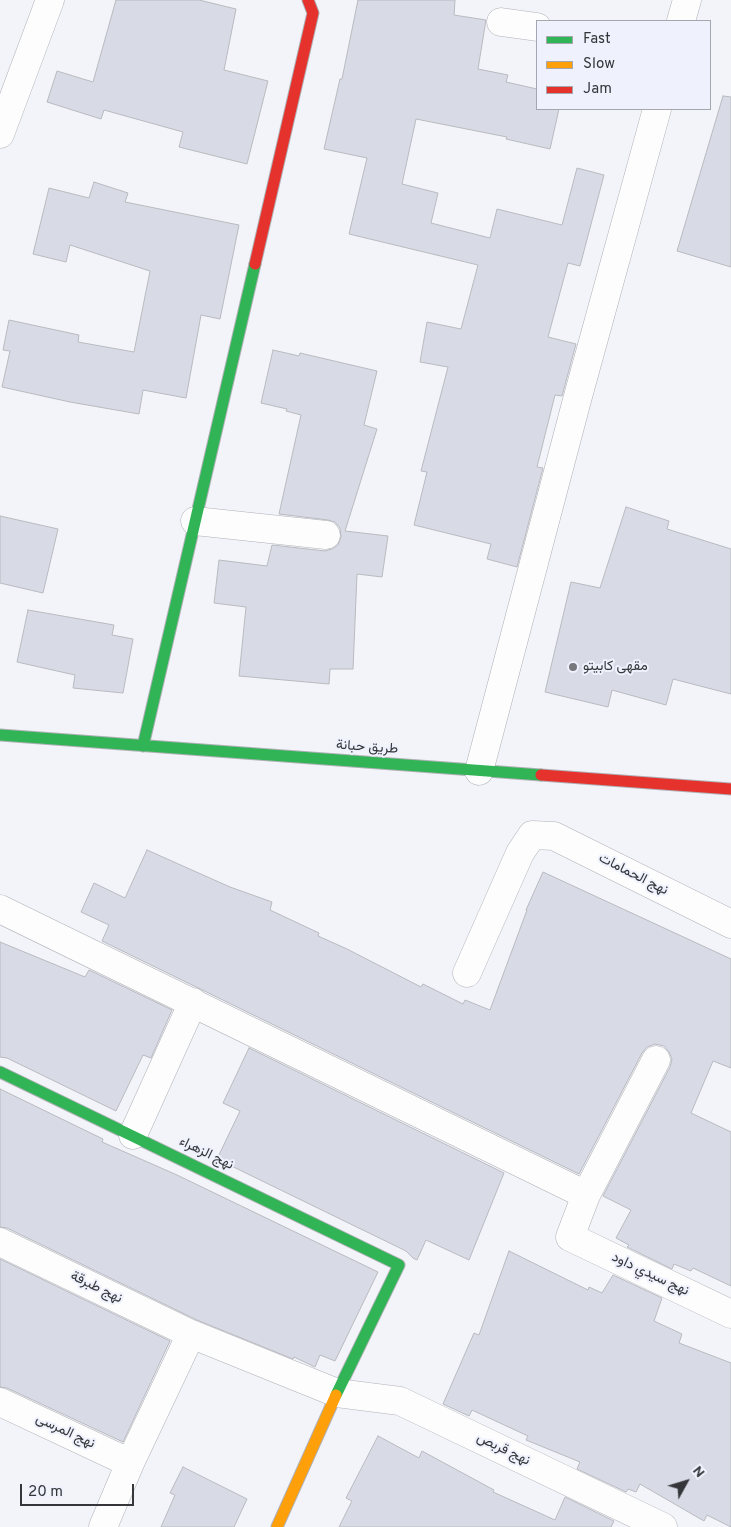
<!DOCTYPE html>
<meta charset="utf-8">
<style>
body{margin:0}
#map{position:relative;width:731px;height:1527px;overflow:hidden;background:#f2f4fa;font-family:Overpass,sans-serif}
canvas{display:block}
.legend{position:absolute;left:536px;top:20px;width:175px;height:90px;box-sizing:border-box;background:#eff2fd;border:1px solid #a5a7af;margin:0;padding:6px 9px;list-style:none;font-size:15px;color:#35363a}
.legend li{display:flex;align-items:center;gap:10px;height:25px}
.legend b{width:25px;border:1px solid #a5a7af}
.north{position:absolute;left:661px;top:1457px;width:50px;height:50px;-webkit-text-stroke:4px #eff2fd;paint-order:stroke;rotate:51deg;font-size:14px;font-weight:700;line-height:20px;text-align:center;color:#35363a}
.north::after{content:'';display:block;margin:auto;width:18px;height:22px;background:#35363a;clip-path:polygon(50% 0,100% 100%,50% 72%,0 100%)}
.scale{position:absolute;left:20px;top:1484px;width:114px;height:22px;box-sizing:border-box;border:2px solid #35363a;border-top:0;padding-left:6px;font-size:15px;line-height:18px;white-space:nowrap;color:#35363a;-webkit-text-stroke:4px #eff2fd;paint-order:stroke}
</style>
<div id="map">
<canvas width="731" height="1527"></canvas>
<ul class="legend">
<li><b style="height:6px;background:#30b455"></b>Fast</li>
<li><b style="height:6px;background:#ff9f0a"></b>Slow</li>
<li><b style="height:6px;background:#e5322d"></b>Jam</li>
</ul>
<div class="north">N</div>
<div class="scale">20 m</div>
</div>
<script>
const ctx = document.querySelector('canvas').getContext('2d');
ctx.lineJoin = 'round';
function fill(path, color) { ctx.fillStyle = color; ctx.fill(path, 'evenodd'); }
const toPath = rows => new Path2D(rows.map(r => 'M' + r).join(''));
function stroke(path, color, width, dash) { ctx.strokeStyle = color; ctx.lineWidth = width; ctx.lineCap = dash ? 'butt' : 'round'; ctx.setLineDash(dash || []); ctx.stroke(path); }
function write(font, color, halo, rows, align = 'center') {
  ctx.font = font + ' Overpass,Vazirmatn,sans-serif'; ctx.lineWidth = 4; ctx.setLineDash([]); ctx.textBaseline = 'middle'; ctx.strokeStyle = halo; ctx.fillStyle = color; for (const [text, x, y, turn = 0] of rows) {
    ctx.save(); ctx.translate(x, y); ctx.rotate((+turn || 0) * Math.PI / 180); ctx.textAlign = isNaN(turn) ? turn : align; if (halo) ctx.strokeText(text, 0, 0); ctx.fillText(text, 0, 0); ctx.restore();
  }
}
const building = toPath([
 [116,0,199,0,236,9,224,70,268,81,247,164,179,147,183,132,104,110,101,119,47,102,57,71,93,82,116,0],
 [358,0,455,0,454,15,486,20,478,69,508,75,506,82,537,89,537,109,559,109,550,149,506,139,507,137,416,119,402,184,438,193,431,223,490,238,497,209,562,225,577,168,604,175,580,266,568,263,548,337,576,344,562,396,555,395,537,467,543,468,517,567,487,559,491,544,414,525,427,472,421,471,448,367,420,362,427,322,461,329,478,265,349,234,367,158,324,149,340,79,342,79,358,0],
 [723,96,731,97,731,267,677,251,723,96],
 [94,182,128,193,125,202,239,225,220,319,201,315,186,398,143,390,139,414,70,402,2,387,10,351,3,350,9,320,79,335,78,342,134,352,150,271,70,245,66,262,33,254,49,188,89,198,94,182],
 [273,350,299,356,300,353,377,371,364,425,377,429,345,531,388,536,382,577,357,574,353,669,330,669,329,684,239,676,246,607,214,603,219,560,267,566,272,545,325,551,332,549,338,545,341,537,340,528,335,522,328,520,279,514,301,415,286,411,287,409,261,403,273,350],
 [626,507,669,521,667,529,731,549,731,694,673,679,666,705,612,690,608,707,545,692,571,582,600,588,626,507],
 [0,516,58,529,43,593,0,583,0,516],
 [28,610,114,625,112,635,133,639,123,693,73,688,75,675,17,662,28,610],
 [147,850,230,887,272,902,270,910,319,933,318,936,347,949,421,987,423,984,463,1004,465,1000,490,1010,527,910,526,910,543,872,731,959,731,1068,713,1061,691,1113,731,1132,731,1286,693,1268,691,1271,674,1264,672,1269,627,1247,629,1245,616,1238,631,1210,603,1196,670,1067,672,1059,669,1052,664,1046,655,1044,647,1047,642,1053,579,1174,102,941,109,925,81,912,94,883,125,898,147,850],
 [0,942,85,977,89,970,172,1010,151,1058,143,1055,116,1111,7,1058,0,1057,0,942],
 [249,1048,504,1173,469,1260,426,1240,417,1260,413,1258,406,1251,217,1159,240,1111,223,1103,249,1048],
 [0,1089,103,1139,102,1142,177,1175,378,1272,335,1361,320,1355,315,1367,294,1357,293,1359,197,1320,7,1228,0,1227,0,1089],
 [509,1251,588,1290,589,1287,602,1293,613,1275,662,1298,654,1321,682,1334,679,1343,731,1363,731,1527,707,1515,704,1521,640,1484,636,1492,628,1489,626,1492,577,1469,580,1462,526,1440,528,1436,472,1410,469,1416,443,1404,474,1333,479,1335,509,1251],
 [0,1259,170,1341,123,1442,7,1388,0,1387,0,1259],
 [378,1436,419,1458,422,1451,494,1490,493,1492,555,1520,565,1497,614,1521,611,1527,339,1527,352,1501,346,1498,378,1436],
 [183,1467,247,1499,234,1527,161,1527,175,1495,170,1493,183,1467]
]);
const street = toPath([
 [681,21,687,0],
 [501,22,537,27],
 [0,134,50,0],
 [195,521,326,535],
 [479,771,577,400,657,109],
 [0,909,586,1195],
 [467,973,520,853,532,835,554,836,731,924],
 [656,1060,586,1195,570,1237,731,1314],
 [133,1135,193,1002],
 [0,1242,191,1334,337,1393,400,1401,663,1527],
 [0,1402,130,1463],
 [103,1527,130,1463,191,1334]
]);
const fast = toPath([
 [0,735,541,775],
 [143,746,255,264],
 [0,1072,399,1265,336,1395]
]);
const slow = toPath([
 [277,1527,336,1395]
]);
const jam = toPath([
 [255,264,313,13,308,0],
 [541,775,731,789]
]);
const markers = [
 [573,667,5,"#77787d"]
];
const poiNames = [
 ["مقهى كابيتو",583,667]
];
const streetNames = [
 ["طريق حبانة",367,748,4],
 ["نهج الحمامات",633,875,27],
 ["نهج الزهراء",206,1154,26],
 ["نهج سيدي داود",650,1275,25],
 ["نهج طبرقة",96,1288,26],
 ["نهج المرسى",65,1432,25],
 ["نهج قربص",503,1450,26]
];
fill(building, '#d8dbe5');
stroke(building, '#b8babf', 1);
stroke(street, '#b0b1b6', 29);
stroke(fast, '#b0b1b6', 13);
stroke(slow, '#b0b1b6', 13);
stroke(jam, '#b0b1b6', 13);
stroke(street, '#fdfdfe', 28);
stroke(fast, '#30b455', 11);
stroke(slow, '#ff9f0a', 11);
stroke(jam, '#e5322d', 11);
for (const [x, y, r, color] of markers) { const dot = new Path2D(); dot.arc(x, y, r, 0, 2 * Math.PI); ctx.fillStyle = color; ctx.fill(dot); stroke(dot, '#eff2fd', 2); }
write('14px', '#35363a', '#eff2fd', poiNames, 'left');
write('14px', '#35363a', '#eff2fd', streetNames);
</script>
